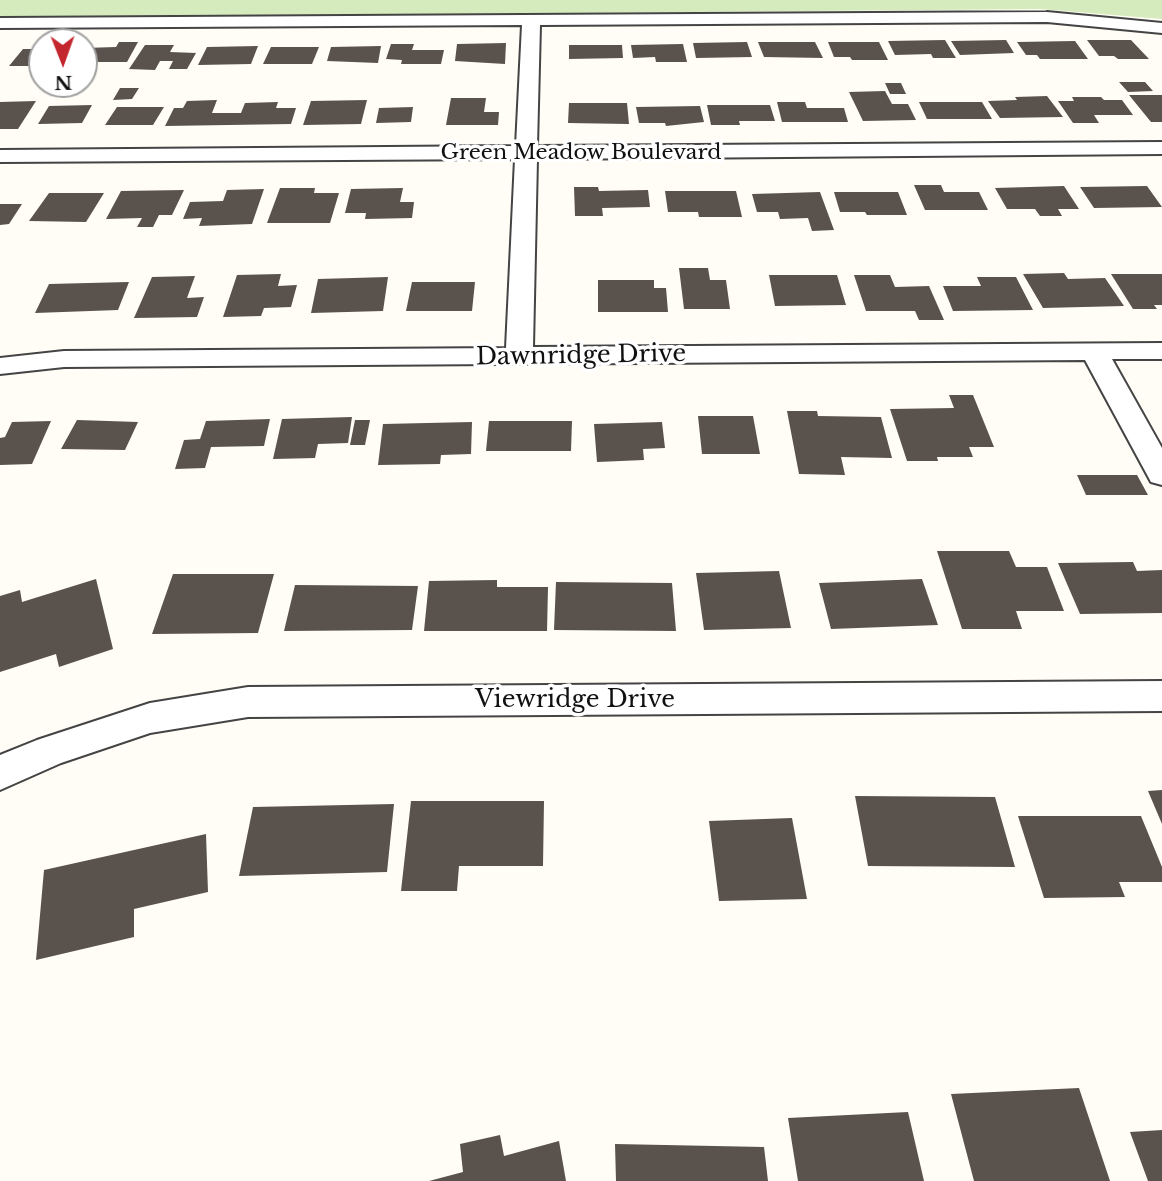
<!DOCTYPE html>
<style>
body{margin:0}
#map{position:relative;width:1162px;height:1181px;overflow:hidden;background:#fffdf5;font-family:"Libre Baskerville",serif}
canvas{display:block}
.north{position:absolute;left:28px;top:28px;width:70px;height:70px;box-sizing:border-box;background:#fff;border:2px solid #a0a0a0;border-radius:50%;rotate:179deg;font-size:19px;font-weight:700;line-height:28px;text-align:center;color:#111}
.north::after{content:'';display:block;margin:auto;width:24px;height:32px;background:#c4262e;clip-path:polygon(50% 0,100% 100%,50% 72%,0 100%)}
</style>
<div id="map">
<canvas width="1162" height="1181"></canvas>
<div class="north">N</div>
</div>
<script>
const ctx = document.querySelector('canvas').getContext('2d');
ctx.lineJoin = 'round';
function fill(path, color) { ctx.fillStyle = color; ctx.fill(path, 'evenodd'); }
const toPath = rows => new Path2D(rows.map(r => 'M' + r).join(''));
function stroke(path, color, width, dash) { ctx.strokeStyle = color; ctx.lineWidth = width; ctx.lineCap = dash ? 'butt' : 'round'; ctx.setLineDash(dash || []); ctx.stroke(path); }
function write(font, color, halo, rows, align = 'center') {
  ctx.font = font + ' "Libre Baskerville",serif'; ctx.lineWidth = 7; ctx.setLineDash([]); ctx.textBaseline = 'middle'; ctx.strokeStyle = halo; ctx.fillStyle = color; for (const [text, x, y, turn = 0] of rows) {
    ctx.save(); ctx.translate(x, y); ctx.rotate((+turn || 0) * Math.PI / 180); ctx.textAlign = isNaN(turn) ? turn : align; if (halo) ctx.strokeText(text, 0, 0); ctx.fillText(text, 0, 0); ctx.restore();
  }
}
const green = toPath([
 [0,0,1162,0,1162,19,1041,9,0,18]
]);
const building = toPath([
 [945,40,956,58,933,58,931,54,895,55,888,41],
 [1006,40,1014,53,960,55,951,41],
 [1087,40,1131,40,1149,59,1118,59,1114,56,1099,56],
 [1075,41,1088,59,1040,59,1037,55,1026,55,1017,42],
 [119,42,138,42,127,62,84,62,84,48,116,47],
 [747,42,752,57,696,58,693,43],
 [758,42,815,42,823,58,764,57],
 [828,42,879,42,888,60,852,60,850,57,834,57],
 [506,43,505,64,455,61,457,44],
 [391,44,414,44,412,50,444,50,441,64,401,64,402,60,386,59],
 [683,44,687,62,656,62,655,57,633,58,631,45],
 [145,45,174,45,170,52,196,53,187,69,169,69,173,61,160,61,155,70,129,69],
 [569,45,622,45,623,58,569,59],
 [258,46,251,64,198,65,207,47],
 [381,46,378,63,327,61,331,47],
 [271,47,319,47,312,64,263,64],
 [23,49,42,49,41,66,9,66],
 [1119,82,1145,82,1153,91,1128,92],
 [885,83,901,83,906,94,890,94],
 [120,88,139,88,132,99,113,100],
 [885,91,892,104,908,104,916,120,863,121,849,92],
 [1129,95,1162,95,1162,122,1151,122],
 [1047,96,1063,117,1000,118,988,101,1017,100,1015,97],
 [1072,97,1101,97,1104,100,1122,100,1133,115,1094,115,1099,123,1073,123,1058,101,1074,101],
 [451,98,486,98,484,112,499,112,498,125,446,125],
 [217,100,212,113,241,113,245,103,278,102,276,108,296,108,291,124,165,126,174,108,183,108,187,101],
 [367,100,361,124,303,125,311,101],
 [36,101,18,129,0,129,0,102],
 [777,102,805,102,807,108,844,108,848,122,782,122],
 [919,102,982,102,992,119,927,119],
 [569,103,627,103,629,124,568,123],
 [92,105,82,123,38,124,49,106],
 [707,105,770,105,775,121,739,121,740,125,711,125],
 [700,106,704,122,666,126,665,123,639,123,636,107],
 [117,107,164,107,153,125,105,125],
 [413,107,411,122,376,123,379,108],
 [914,185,941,185,944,192,979,192,988,210,925,210],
 [1064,186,1079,209,1058,209,1062,216,1040,216,1035,209,1007,209,995,188],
 [1147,186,1162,207,1094,208,1080,187],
 [574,187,598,187,599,191,648,190,650,207,602,208,603,216,575,216],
 [280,188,315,188,314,193,339,193,330,223,267,223],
 [403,188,400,202,414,202,412,218,365,219,366,213,345,213,351,189],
 [264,189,252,224,199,226,202,218,183,219,190,202,223,201,227,190],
 [184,190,172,215,159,215,153,227,137,227,142,218,106,219,121,191],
 [665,191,736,191,742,217,699,217,698,212,668,212],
 [820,192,834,230,812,231,808,218,780,219,778,212,757,212,752,194],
 [834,192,898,192,907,215,867,215,865,212,840,212],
 [49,193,104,193,86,222,29,221],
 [0,204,22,204,9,224,0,225],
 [679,268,708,268,710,280,726,280,730,309,684,309],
 [1064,273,1068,279,1105,278,1124,306,1043,308,1023,274],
 [281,274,278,286,297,285,291,307,264,308,261,316,223,317,237,275],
 [1111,274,1162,274,1162,305,1154,305,1157,309,1133,309],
 [769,275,837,275,846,305,775,306],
 [854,275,890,275,895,287,929,286,944,320,919,320,915,311,866,311],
 [195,276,187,298,204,297,197,317,134,318,152,277],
 [388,277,383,311,311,313,318,279],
 [977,277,1016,277,1033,310,953,311,943,286,981,286],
 [598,280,654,280,654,288,666,288,668,312,598,312],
 [129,282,118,310,35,313,49,284],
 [412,282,475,282,472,311,406,311],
 [949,395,973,395,994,447,969,447,973,457,937,457,938,461,907,461,890,409,954,408],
 [787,411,817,411,818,416,881,417,892,458,841,457,845,475,799,474],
 [698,416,753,416,760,454,702,454],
 [352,417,348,443,318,444,315,458,273,459,282,419],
 [270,419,264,446,211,447,205,468,175,469,184,440,200,439,206,421],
 [77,420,138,422,125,450,61,449],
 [355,420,370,420,365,445,350,445],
 [51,421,32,464,0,465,0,438,5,437,12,422],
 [489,421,572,421,571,451,486,451],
 [472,422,471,454,441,455,440,464,378,465,383,424],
 [662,422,665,448,643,449,644,460,597,462,594,424],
 [1077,475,1137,475,1148,495,1086,495],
 [937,551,1009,551,1016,567,1047,567,1064,611,1016,611,1022,629,962,629],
 [1133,562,1137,571,1162,570,1162,613,1080,614,1058,563],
 [779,571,791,628,704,630,696,573],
 [173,574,274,574,258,633,152,634],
 [96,579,113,649,59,667,56,654,0,672,0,596,20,590,22,602],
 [922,579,938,625,831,629,819,583],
 [497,580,497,587,548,587,547,631,424,631,429,581],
 [556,582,672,583,676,631,554,630],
 [295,585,418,586,412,630,284,631],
 [1162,790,1162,824,1148,791],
 [855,796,995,797,1015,867,868,866],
 [411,801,544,801,543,866,459,866,457,891,401,891],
 [394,804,387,872,239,876,253,807],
 [1018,816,1141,816,1162,867,1162,882,1119,882,1125,897,1044,898],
 [792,818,807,899,719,901,709,821],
 [206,834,208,892,134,909,134,937,36,960,44,870],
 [1079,1088,1110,1181,974,1181,951,1094],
 [908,1112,924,1181,798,1181,788,1118],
 [1162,1130,1162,1181,1148,1181,1130,1132],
 [500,1135,504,1156,559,1141,566,1181,429,1181,463,1172,460,1144],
 [615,1144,764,1147,768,1181,616,1181]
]);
const street = toPath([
 [1047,12,1162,23,1162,33,1047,22,540,25,537,146,1162,142,1162,154,537,159,533,347,1162,343,1162,359,1112,359,1162,448,1162,485,1151,482,1085,360,64,367,0,374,0,358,64,351,506,348,515,159,0,162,0,150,516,146,522,25,0,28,0,18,1047,12],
 [1162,681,1162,711,248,717,150,733,61,763,0,790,0,755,37,740,150,703,248,687,1162,681]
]);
const farStreetnames = [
 ["Green Meadow Boulevard",581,153]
];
const streetNames = [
 ["Dawnridge Drive",581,356,-1],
 ["Viewridge Drive",575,700]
];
fill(green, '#d5ebbd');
fill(building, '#5a524d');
stroke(street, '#444', 4);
fill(street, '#fff');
write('21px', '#111', '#fff', farStreetnames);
write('24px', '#111', '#fff', streetNames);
</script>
